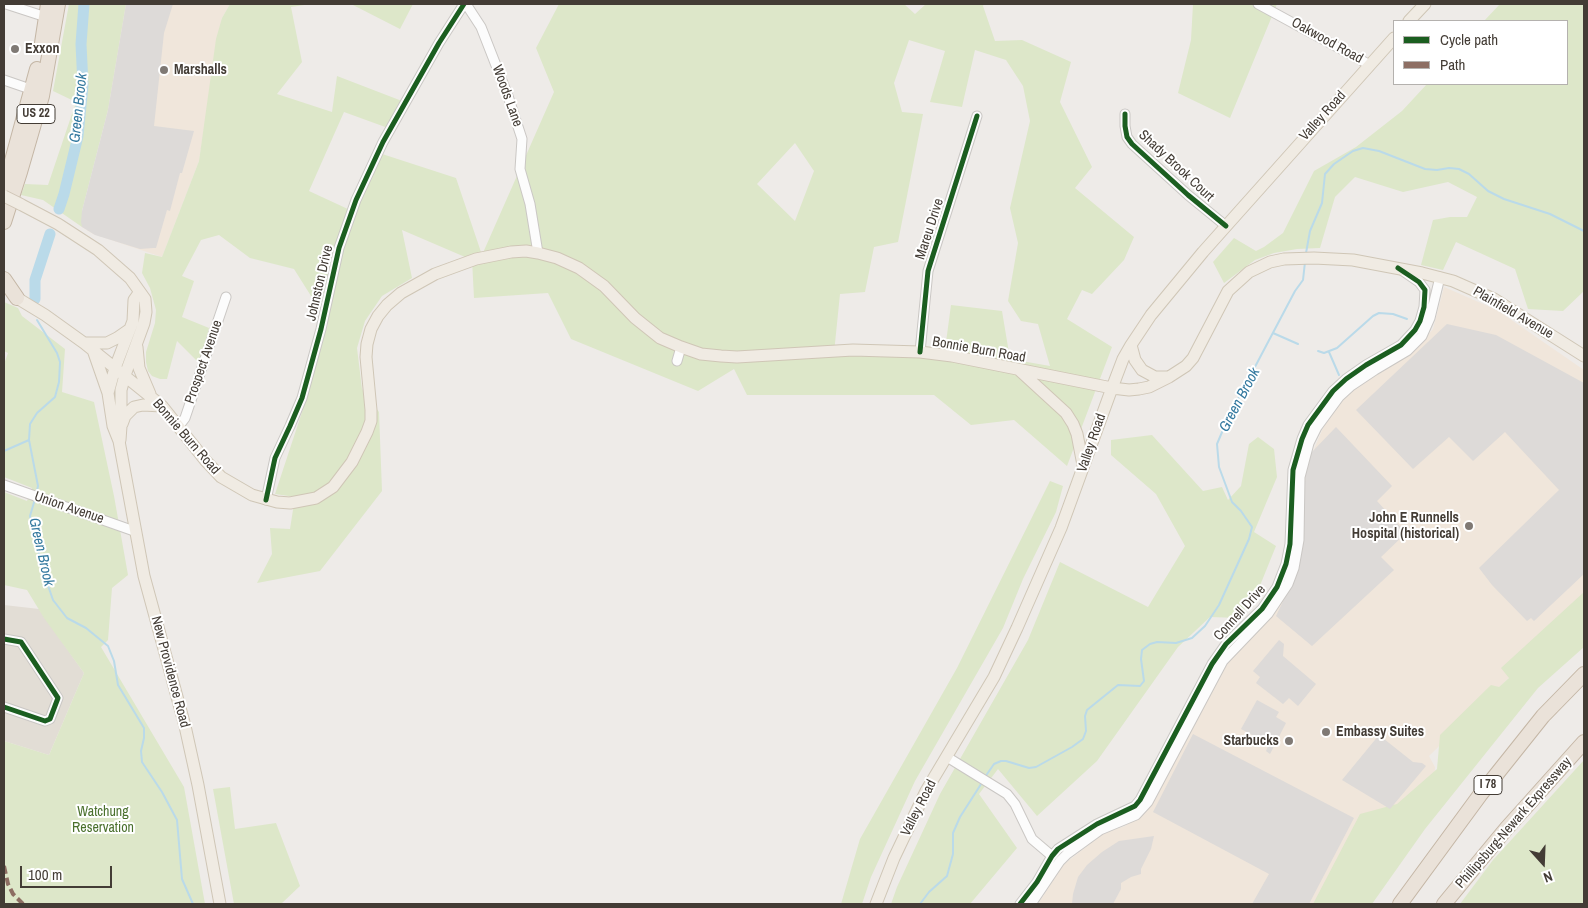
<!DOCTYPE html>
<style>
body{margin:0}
#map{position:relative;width:1588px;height:908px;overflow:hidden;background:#eeebe8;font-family:"Archivo Narrow",sans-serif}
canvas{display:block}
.frame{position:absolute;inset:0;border:5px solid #433c35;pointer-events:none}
.legend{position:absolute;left:1393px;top:20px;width:175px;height:65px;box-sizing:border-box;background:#fff;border:1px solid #b4b1ae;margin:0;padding:6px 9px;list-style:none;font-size:15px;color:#433c35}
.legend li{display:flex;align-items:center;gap:10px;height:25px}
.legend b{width:25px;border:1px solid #b4b1ae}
.north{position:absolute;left:1518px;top:838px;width:50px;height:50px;-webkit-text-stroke:4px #fff;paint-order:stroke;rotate:160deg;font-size:14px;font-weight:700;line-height:20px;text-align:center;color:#433c35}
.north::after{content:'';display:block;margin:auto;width:18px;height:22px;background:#433c35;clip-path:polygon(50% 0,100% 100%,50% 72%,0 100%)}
.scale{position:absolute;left:20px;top:866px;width:92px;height:22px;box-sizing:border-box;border:2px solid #433c35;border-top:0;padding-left:6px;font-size:15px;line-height:18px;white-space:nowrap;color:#433c35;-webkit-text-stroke:4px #fff;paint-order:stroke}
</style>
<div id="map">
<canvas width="1588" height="908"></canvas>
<div class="frame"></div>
<ul class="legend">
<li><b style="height:6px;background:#1b5e20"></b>Cycle path</li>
<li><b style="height:6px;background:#8d6e63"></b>Path</li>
</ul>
<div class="north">N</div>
<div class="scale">100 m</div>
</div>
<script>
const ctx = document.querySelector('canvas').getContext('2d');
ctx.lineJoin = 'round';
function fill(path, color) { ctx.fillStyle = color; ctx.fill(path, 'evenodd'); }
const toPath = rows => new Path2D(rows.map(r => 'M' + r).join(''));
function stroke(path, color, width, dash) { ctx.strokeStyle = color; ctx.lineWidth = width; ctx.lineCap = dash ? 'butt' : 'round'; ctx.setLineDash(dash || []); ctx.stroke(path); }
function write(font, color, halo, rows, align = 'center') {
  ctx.font = font + ' "Archivo Narrow",sans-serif'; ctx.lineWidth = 4; ctx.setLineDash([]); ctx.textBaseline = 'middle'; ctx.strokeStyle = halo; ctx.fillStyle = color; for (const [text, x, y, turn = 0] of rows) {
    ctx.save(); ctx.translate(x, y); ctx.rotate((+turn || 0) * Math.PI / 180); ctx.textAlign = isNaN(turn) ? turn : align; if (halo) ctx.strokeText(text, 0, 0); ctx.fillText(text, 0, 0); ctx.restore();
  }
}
const residential = toPath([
 [4,605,39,609,84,673,49,755,4,741]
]);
const commercial = toPath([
 [126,4,230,4,222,18,199,161,162,257,93,234,82,227,108,110],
 [1444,287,1497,310,1584,370,1584,604,1429,756,1435,767,1434,789,1354,904,1038,904,1063,865,1104,833,1125,826,1149,808,1229,659,1263,620,1299,564,1303,475,1323,428,1335,407,1351,392,1415,350,1433,329]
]);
const green = toPath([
 [69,4,126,4,108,110,82,211,82,227,43,200,21,195,25,184,48,185,76,102,53,91],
 [230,4,311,4,291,7,302,62,277,94,332,112,337,76,402,101,388,128,344,112,309,191,350,210,376,152,456,178,482,255,554,92,536,48,559,4,904,4,915,14,926,4,984,4,983,6,995,41,1022,40,1071,62,1060,102,1092,167,1075,188,1134,237,1124,260,1092,294,1082,290,1067,319,1112,347,1067,466,1014,420,971,425,934,395,747,395,734,369,698,391,571,339,548,293,474,298,472,260,402,230,412,278,382,296,365,321,357,348,362,389,379,412,382,491,320,571,257,583,272,554,270,528,290,529,295,497,275,494,303,409,328,323,294,269,250,258,219,235,201,240,182,276,194,281,182,317,209,328,200,364,177,341,167,379,160,379,152,376,148,371,146,362,146,352,155,323,156,310,150,288,142,273,145,253,162,257,199,161,216,39,222,18],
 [909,40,945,51,930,102,962,107,975,50,1006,60,1023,86,1030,121,1010,208,1018,243,1008,301,1021,321,1038,324,1050,366,1010,359,1002,311,951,305,944,357,834,353,840,294,865,292,874,247,898,242,923,114,902,112,894,83],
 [795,143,814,171,795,221,757,184],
 [351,4,413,4,400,29],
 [1193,4,1277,4,1230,118,1178,93,1191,40],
 [1500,4,1584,4,1584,291,1563,311,1528,309,1515,269,1456,242,1443,270,1421,265,1433,220,1450,217,1467,217,1477,197,1448,182,1403,192,1355,177,1335,197,1320,248,1297,249,1274,253,1255,260,1224,283,1213,262,1234,238,1256,251,1264,247,1283,233,1314,171,1356,147,1402,111,1427,84,1567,84,1567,21,1484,21],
 [4,302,18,308,22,316,65,349,62,392,94,402,114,496,128,575,112,588,108,640,101,647,184,787,205,904,4,904,4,741,49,755,84,673,44,618,27,590,4,585,4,492,27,501,32,488,4,477,4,364,8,353,4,351],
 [1152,435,1203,491,1222,487,1228,500,1241,486,1249,444,1258,437,1274,449,1277,477,1254,532,1276,546,1259,588,1239,618,1210,617,1178,647,1097,761,1037,816,998,769,979,794,1017,848,970,904,891,904,897,887,940,794,1028,640,1060,562,1148,607,1185,546,1156,494,1111,455,1111,440],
 [1050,481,1063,486,1056,512,1023,579,1003,628,915,781,871,877,862,904,841,904,860,839,957,668],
 [1584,592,1584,647,1538,688,1425,829,1372,904,1313,904,1360,814,1397,804,1437,769,1440,735,1491,685,1499,687,1509,678,1501,668],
 [1584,760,1584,904,1460,904,1493,860],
 [230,787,235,829,276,823,300,886,281,904,234,904,213,789]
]);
const parking = toPath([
 [126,4,173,4,164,33,154,126,194,131,182,173,180,173,170,211,167,210,156,248,153,248,140,249,95,235,82,227,81,222,82,211,108,110],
 [1447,324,1496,335,1584,383,1584,574,1534,621,1531,618,1527,621,1492,585,1479,568,1559,490,1505,432,1473,461,1449,437,1413,469,1356,410],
 [1336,427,1392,486,1377,501,1406,533,1381,557,1394,570,1312,646,1276,616,1298,570,1303,543,1304,492,1306,471,1311,453],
 [1279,640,1284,644,1283,656,1316,684,1298,706,1289,698,1283,704,1256,683,1260,677,1253,671],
 [1257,700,1279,712,1276,717,1286,723,1270,754,1266,751,1269,744,1241,729],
 [1193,734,1354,818,1309,904,1252,904,1269,874,1153,812],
 [1379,735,1413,762,1422,763,1426,766,1390,809,1342,780],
 [1154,836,1151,849,1141,869,1141,874,1131,877,1121,883,1121,889,1113,904,1072,904,1073,894,1078,877,1087,865,1102,852,1119,841]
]);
const stream = toPath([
 [1306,253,1310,231,1322,203,1325,174,1334,164,1353,151,1363,148,1379,151,1425,169,1437,170,1449,168,1459,169,1469,174,1488,191,1504,199,1550,214,1584,231],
 [1273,333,1298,344],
 [1318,351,1324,353,1337,348,1373,316,1379,313,1393,314,1407,319],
 [1329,352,1339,375],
 [4,451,29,440],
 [36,494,38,486,29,440,30,424,37,413,55,397,59,382,60,362,57,353,37,320],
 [35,499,30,516,43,571,53,600,67,618,86,628,108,646,114,661,118,685,144,728,144,738,141,751,142,762,162,792,177,820,182,879,193,904],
 [985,777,994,764,1001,761,1006,761,1029,768,1036,767,1072,747,1083,739,1086,731,1085,716,1087,710,1118,685,1140,686,1144,681,1141,659,1142,650,1150,644,1157,642,1176,643,1192,638,1205,626,1219,605,1249,539,1252,527,1241,511,1232,502,1219,467,1217,444,1228,418,1295,291,1303,280,1305,262],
 [920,904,929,892,947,876,953,854,953,833,960,817,983,781]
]);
const river = toPath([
 [59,209,64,194,78,136,83,85,81,44,84,4],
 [35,299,35,280,50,234]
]);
const minor = toPath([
 [6,4,46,17],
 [466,4,481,27,508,96,522,139,520,169,530,204,538,253],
 [1258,4,1370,65],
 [4,80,33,90],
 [1125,114,1125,126,1127,137,1132,144,1188,195,1226,226],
 [920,352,928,271,977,116],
 [677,361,681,347],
 [179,426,185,418,226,297],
 [4,485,134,531],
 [266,500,275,458,290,426,302,398,321,329,339,248,356,200,383,142,439,43,464,4],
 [4,639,21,642,58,698,50,719,45,721,4,707],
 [947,757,1007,794,1015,804,1032,839,1052,856],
 [1020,904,1037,882,1052,856,1058,849,1097,824,1135,806,1140,800,1212,664,1226,644,1262,609,1277,587,1286,564,1290,544,1293,470,1302,439,1308,425,1333,391,1346,379,1366,365,1401,345,1415,330,1420,321,1424,307,1425,290,1419,282,1403,271],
 [1031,904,1060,861,1067,854,1100,830,1136,815,1148,802,1223,661,1268,614,1288,584,1294,568,1299,540,1300,477,1309,443,1317,427,1339,397,1351,386,1375,370,1407,351,1422,336,1430,318,1440,277]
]);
const major = toPath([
 [1409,21,1425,4],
 [20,204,58,224,98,250,130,278,145,299,146,312,144,323,125,375,121,390,121,426,120,440],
 [139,293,134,300,133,321,115,368,108,393,113,426,119,441,144,576,185,726,198,785,220,904],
 [17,298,45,315,84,343,162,406,205,460,221,477,252,495,277,502,290,503,316,498,333,487,352,462,367,432,371,421,371,410,366,357,367,344,371,329,378,316,387,305,401,293,435,274,476,259,511,252,526,251,538,253,557,258,579,268,604,286,635,318,660,338,681,347,701,354,721,356,737,357,853,350,920,352,952,356,1112,388,1129,390,1139,389,1149,387,1169,377,1186,366,1193,358,1228,291,1249,272,1270,262,1284,259,1314,258,1353,260,1422,273,1453,281,1494,299,1584,356],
 [84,343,107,343,117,338,130,329],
 [1131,345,1135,360,1142,370,1155,377,1167,377],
 [137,347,139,368,150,394],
 [93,350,108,393],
 [1018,369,1066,413,1073,424,1077,434,1083,465],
 [122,424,125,416,134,407,143,405,162,406],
 [876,904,894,858,926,791,994,677,1017,628,1061,528,1112,388,1123,359,1131,345,1151,315,1203,252,1394,38]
]);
const highway = toPath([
 [42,43,48,4],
 [4,190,37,69],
 [4,222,20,172,42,96,58,4],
 [4,279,17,298],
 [1400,904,1480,795,1543,716,1584,674],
 [1444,904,1506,829,1584,742]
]);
const majorBridge = toPath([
 [4,196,20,204]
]);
const quiet = toPath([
 [4,866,8,884,13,894,23,904]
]);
const cycleway = toPath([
 [1125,114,1125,126,1127,137,1132,144,1188,195,1226,226],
 [920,352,928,271,977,116],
 [266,500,275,458,290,426,302,398,321,329,339,248,356,200,383,142,439,43,464,4],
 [4,639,21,642,58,698,50,719,45,721,4,707],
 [1020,904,1037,882,1052,856,1058,849,1097,824,1135,806,1140,800,1212,664,1226,644,1262,609,1277,587,1286,564,1290,544,1293,470,1302,439,1308,425,1333,391,1346,379,1366,365,1401,345,1415,330,1420,321,1424,307,1425,290,1419,282,1398,268]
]);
const markers = [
 [15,49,5,"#7f7974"],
 [164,70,5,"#7f7974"],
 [1469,526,5,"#7f7974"],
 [1326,732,5,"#7f7974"],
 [1289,741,5,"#7f7974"]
];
const shields = [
 [36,114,38],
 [1488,785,28]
];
const shieldNames = [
 ["US 22",36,114],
 ["I 78",1488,785]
];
const streetNames = [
 ["Oakwood Road",1327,41,29],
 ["Woods Lane",507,96,70],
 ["Valley Road",1323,116,-48],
 ["Shady Brook Court",1176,166,43],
 ["Mareu Drive",930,229,-72],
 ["Johnston Drive",320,283,-77],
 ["Plainfield Avenue",1513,313,30],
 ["Bonnie Burn Road",979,350,10],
 ["Prospect Avenue",204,362,-71],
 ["Bonnie Burn Road",186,437,49],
 ["Valley Road",1092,443,-71],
 ["Union Avenue",69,508,19],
 ["Connell Drive",1240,613,-48],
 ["New Providence Road",170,672,75],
 ["Valley Road",919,808,-63],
 ["Phillipsburg-Newark Expressway",1514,823,-49]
];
const poiNames = [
 ["Exxon",25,49],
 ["Marshalls",174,70],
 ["John E Runnells",1459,518,"right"],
 ["Hospital (historical)",1459,534,"right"],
 ["Embassy Suites",1336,732],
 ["Starbucks",1279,741,"right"]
];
const parkNames = [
 ["Watchung",103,812],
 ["Reservation",103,828]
];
const waterNames = [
 ["Green Brook",79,108,-84],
 ["Green Brook",1240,400,-62],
 ["Green Brook",41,552,77]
];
fill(residential, '#e2ddd5');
fill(commercial, '#f0e6db');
fill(green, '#dde7c9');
fill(parking, '#dddad8');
stroke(stream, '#badae9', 2);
stroke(river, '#badae9', 11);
stroke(minor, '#cac7c4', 11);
stroke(major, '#cfc6b6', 13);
stroke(highway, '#c4b6a5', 16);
stroke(minor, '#fcfcfc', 9);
stroke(major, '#f0ebe3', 11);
stroke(highway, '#eae2d9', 14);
stroke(majorBridge, '#cfc6b6', 13, []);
stroke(majorBridge, '#f0ebe3', 11);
stroke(quiet, '#8d6e63', 4, [8, 4]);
stroke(cycleway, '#1b5e20', 5);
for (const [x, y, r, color] of markers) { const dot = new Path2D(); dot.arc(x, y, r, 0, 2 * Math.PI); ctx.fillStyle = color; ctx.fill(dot); stroke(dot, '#fff', 2); }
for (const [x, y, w] of shields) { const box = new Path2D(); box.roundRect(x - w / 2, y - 9.5, w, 19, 4); ctx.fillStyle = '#fff'; ctx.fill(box); stroke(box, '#433c35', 1); }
write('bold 12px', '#433c35', null, shieldNames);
write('14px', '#433c35', '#fff', streetNames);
write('bold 14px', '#433c35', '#fff', poiNames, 'left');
write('14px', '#4a702d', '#fff', parkNames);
write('italic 15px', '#34799f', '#fff', waterNames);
</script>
